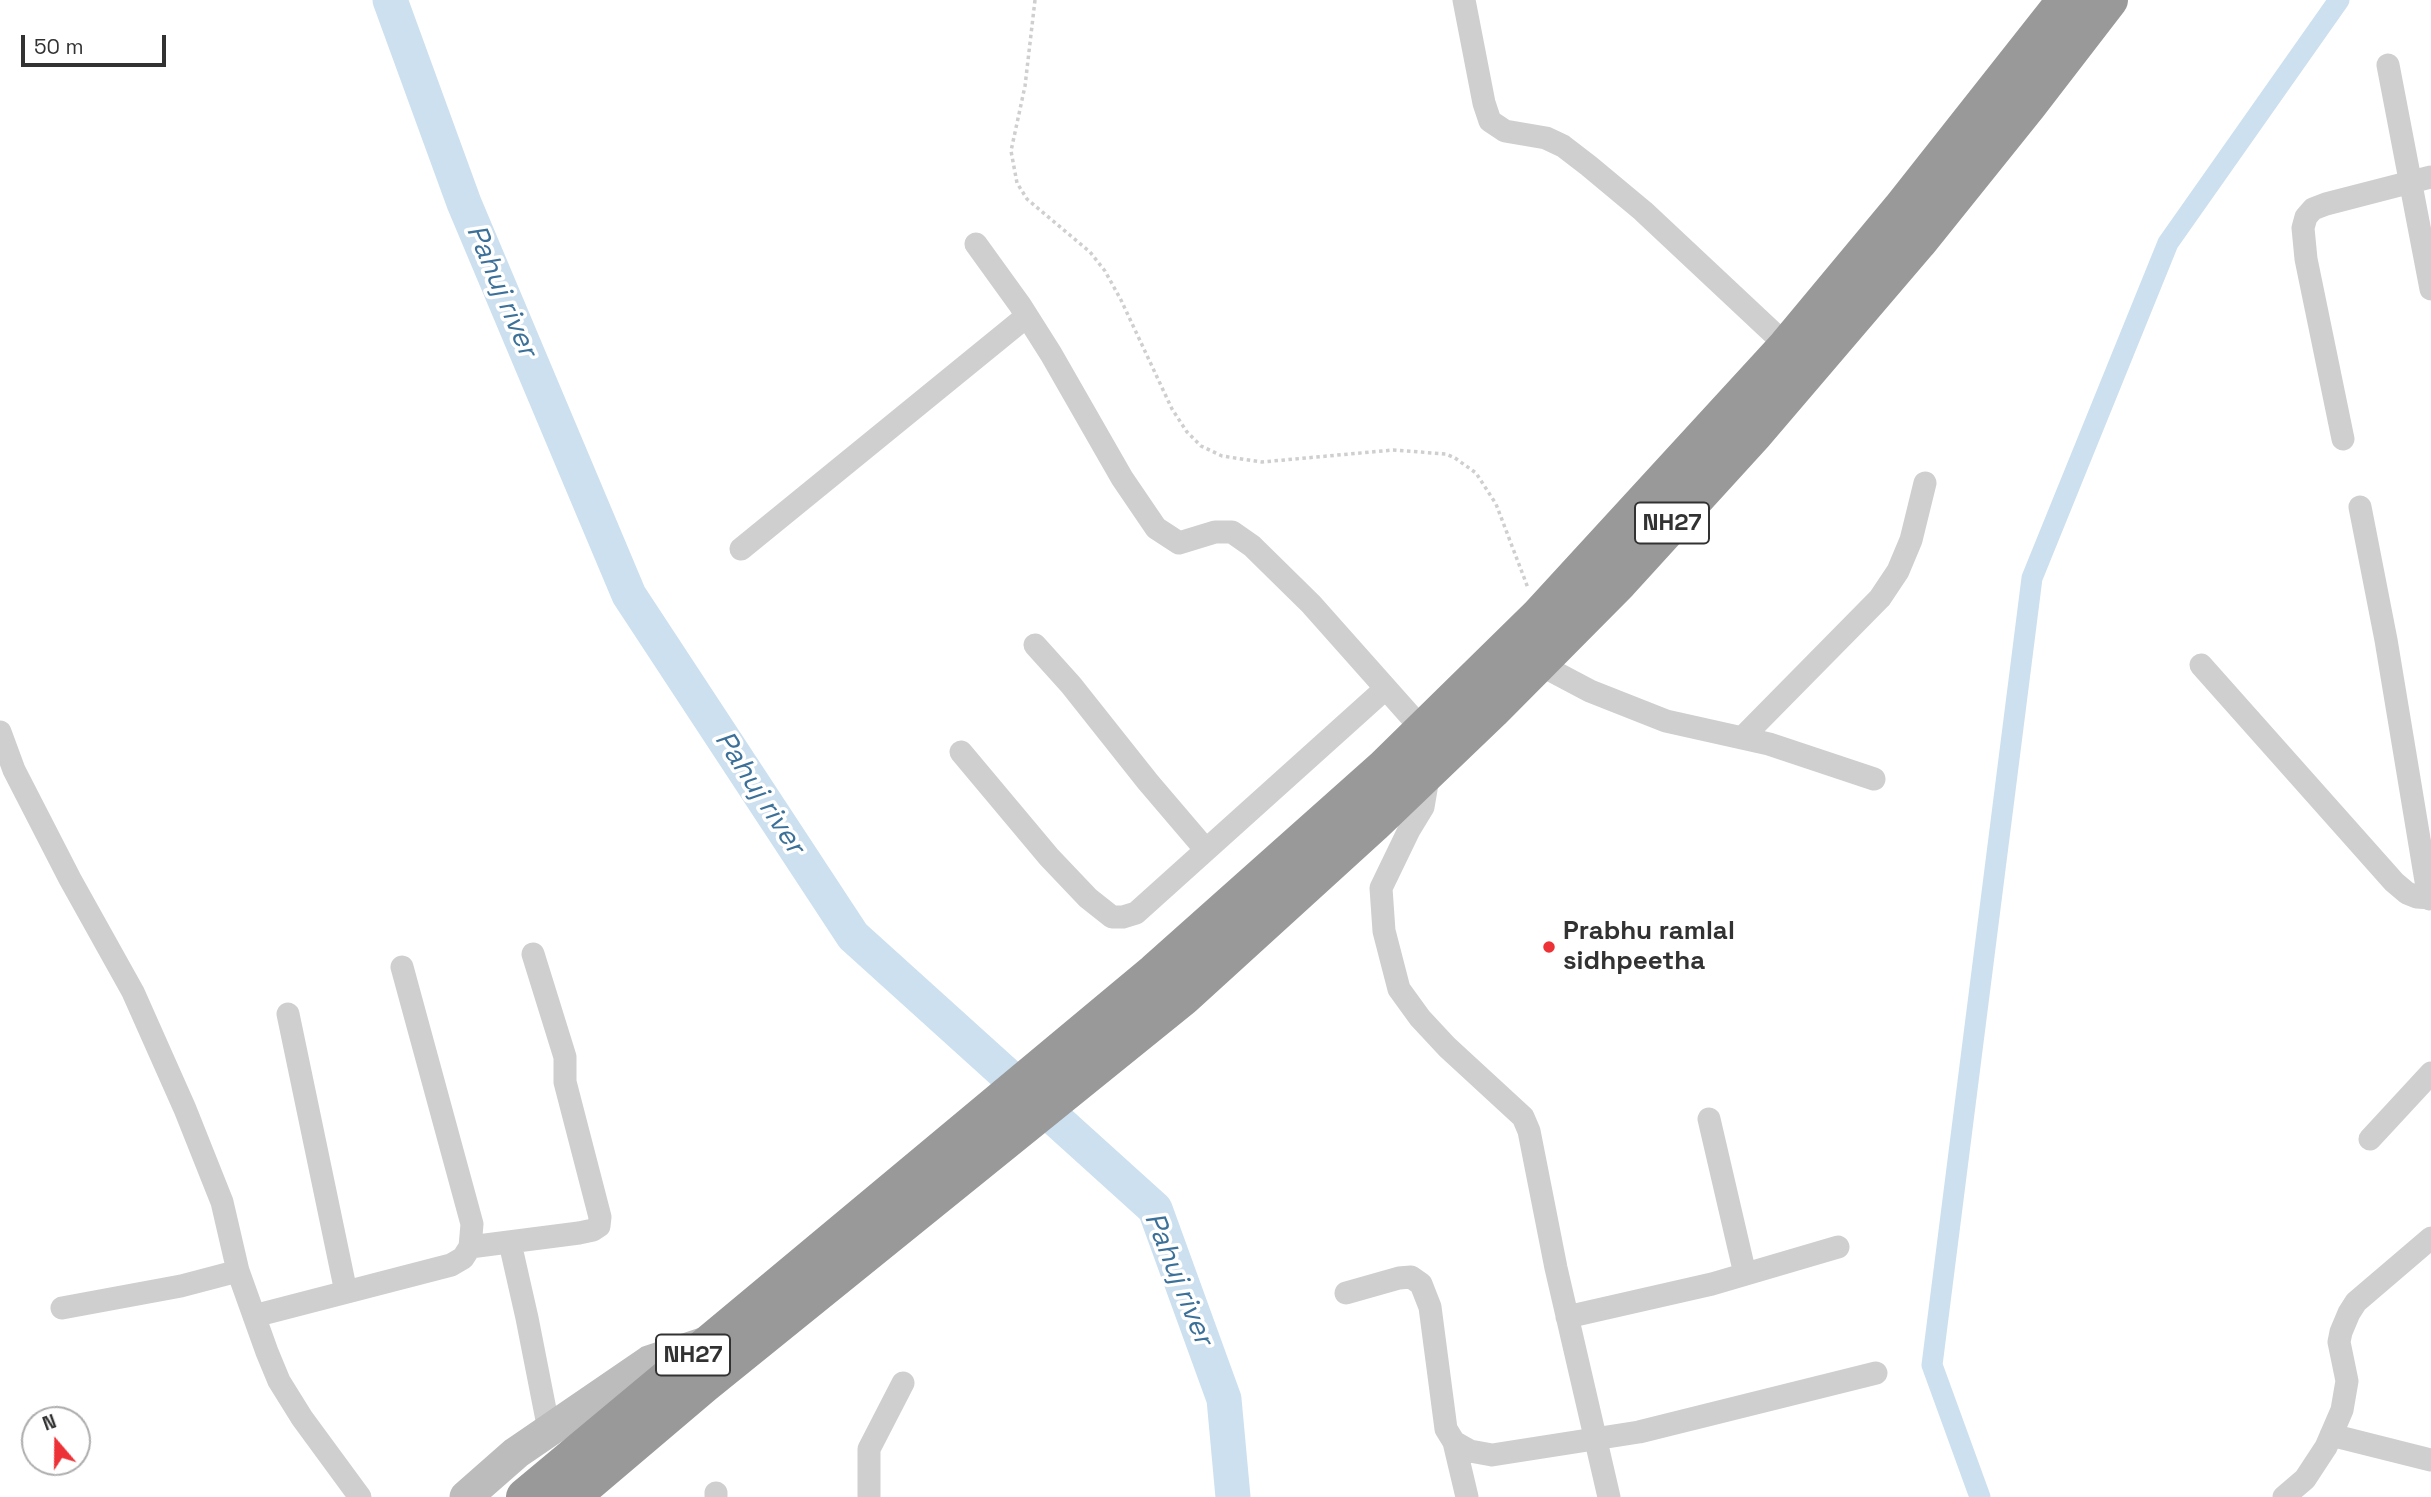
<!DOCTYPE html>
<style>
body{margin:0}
#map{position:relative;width:2431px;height:1497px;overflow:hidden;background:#fff;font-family:"Space Grotesk",sans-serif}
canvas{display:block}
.north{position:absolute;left:21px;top:1406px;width:70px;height:70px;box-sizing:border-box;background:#fff;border:2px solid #adadad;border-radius:50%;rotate:340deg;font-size:19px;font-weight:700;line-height:28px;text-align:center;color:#323232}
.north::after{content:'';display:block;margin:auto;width:24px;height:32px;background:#ec3236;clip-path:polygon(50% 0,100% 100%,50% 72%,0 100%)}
.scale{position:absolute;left:21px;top:35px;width:145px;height:32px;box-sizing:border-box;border:4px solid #323232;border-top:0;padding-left:9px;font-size:21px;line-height:24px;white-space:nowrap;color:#323232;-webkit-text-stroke:5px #fff;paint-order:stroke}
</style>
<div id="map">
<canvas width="2431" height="1497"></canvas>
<div class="north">N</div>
<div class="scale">50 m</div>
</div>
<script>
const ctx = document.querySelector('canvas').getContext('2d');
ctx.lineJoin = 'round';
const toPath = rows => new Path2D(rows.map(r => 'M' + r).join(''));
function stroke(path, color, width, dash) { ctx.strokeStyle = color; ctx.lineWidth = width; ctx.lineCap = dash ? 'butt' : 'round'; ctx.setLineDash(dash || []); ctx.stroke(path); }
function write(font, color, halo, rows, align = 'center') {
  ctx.font = font + ' "Space Grotesk",sans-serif'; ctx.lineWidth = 7; ctx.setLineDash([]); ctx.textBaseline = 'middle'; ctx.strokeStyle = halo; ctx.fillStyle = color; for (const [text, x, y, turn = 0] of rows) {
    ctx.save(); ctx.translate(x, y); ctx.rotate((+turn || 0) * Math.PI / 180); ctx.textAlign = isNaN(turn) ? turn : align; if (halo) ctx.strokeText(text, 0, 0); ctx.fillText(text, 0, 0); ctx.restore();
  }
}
const canal = toPath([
 [1980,1497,1932,1365,2032,578,2168,243,2339,0]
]);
const river = toPath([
 [390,0,464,203,629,595,853,936,1155,1209,1224,1399,1233,1497]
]);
const path = toPath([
 [1035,0,1025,86,1011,151,1017,183,1027,199,1090,252,1105,271,1121,300,1172,409,1187,432,1201,446,1222,456,1262,462,1393,450,1446,454,1455,458,1476,473,1496,504,1528,588]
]);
const street = toPath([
 [1464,0,1484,103,1490,121,1505,131,1546,138,1563,146,1589,166,1643,211,1787,346],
 [2388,65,2431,289],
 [976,244,1020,305,1051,354,1122,478,1156,528,1179,543,1215,532,1232,532,1252,546,1311,604,1423,730],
 [2343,439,2306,259,2303,228,2306,217,2313,209,2326,204,2431,177],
 [2360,507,2386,640,2429,899],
 [741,549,1027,316],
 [1035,645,1071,685,1148,782,1206,850],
 [1539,664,1590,691,1666,721,1769,744,1874,779],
 [2201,665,2394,882,2407,893,2417,897,2431,898],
 [0,732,14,770,70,879,133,992,185,1109,222,1202,238,1271,267,1352,279,1381,302,1418,360,1497],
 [1743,737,1880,598,1898,571,1911,540,1925,483],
 [961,752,1049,857,1088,898,1112,917,1123,917,1136,913,1385,689],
 [1429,772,1423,807,1409,830,1381,888,1384,931,1399,989,1420,1018,1447,1047,1523,1117,1529,1131,1556,1268,1609,1497],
 [288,1014,346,1292],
 [1709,1119,1745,1274],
 [2370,1139,2431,1073],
 [510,1243,527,1318,549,1430],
 [470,1247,579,1233,593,1230,599,1226,600,1217,565,1082,565,1057,533,954],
 [1346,1293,1399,1278,1411,1277,1421,1284,1430,1307,1446,1429,1454,1442,1470,1451,1492,1455,1639,1432,1876,1373],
 [62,1308,181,1286,238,1271],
 [254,1316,451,1265,463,1258,470,1247,472,1224,402,967],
 [1567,1317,1712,1284,1838,1247],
 [2331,1435,2431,1460],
 [1454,1442,1467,1497],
 [716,1497,716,1493],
 [869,1497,869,1449,903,1383],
 [2284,1497,2305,1479,2326,1447,2342,1410,2347,1381,2339,1342,2341,1332,2349,1313,2356,1302,2431,1238]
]);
const secondary = toPath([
 [466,1497,516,1453,649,1362,703,1344]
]);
const highway = toPath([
 [525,1497,1155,972,1383,769,1539,616,1787,346,1901,209,2066,0],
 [571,1497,703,1385,1183,997,1373,824,1492,710,1619,582,1754,434,1918,242,2028,105,2109,0]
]);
const markers = [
 [1549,947,7,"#ec3236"]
];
const shields = [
 [1672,523,74],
 [693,1355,74]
];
const shieldNames = [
 ["NH27",1672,523],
 ["NH27",693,1355]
];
const poiNames = [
 ["Prabhu ramlal",1563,932],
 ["sidhpeetha",1563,962]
];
const waterNames = [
 ["Pahuj river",501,291,67],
 ["Pahuj river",759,793,57],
 ["Pahuj river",1178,1279,68]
];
stroke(canal, '#cde0ef', 21);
stroke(river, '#cde0ef', 35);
stroke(path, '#cfcfcf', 3.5, [3.5, 3.5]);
stroke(street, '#cfcfcf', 23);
stroke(secondary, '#bcbcbc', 33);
stroke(highway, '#999', 38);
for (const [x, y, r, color] of markers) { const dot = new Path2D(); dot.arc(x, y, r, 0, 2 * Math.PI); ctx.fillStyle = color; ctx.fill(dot); stroke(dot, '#fff', 2.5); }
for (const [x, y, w] of shields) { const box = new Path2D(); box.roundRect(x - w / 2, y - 20.5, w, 41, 5); ctx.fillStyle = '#fff'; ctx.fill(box); stroke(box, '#323232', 2); }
write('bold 24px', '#323232', null, shieldNames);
write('bold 26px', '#323232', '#fff', poiNames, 'left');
write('italic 28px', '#3b7099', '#fff', waterNames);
</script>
